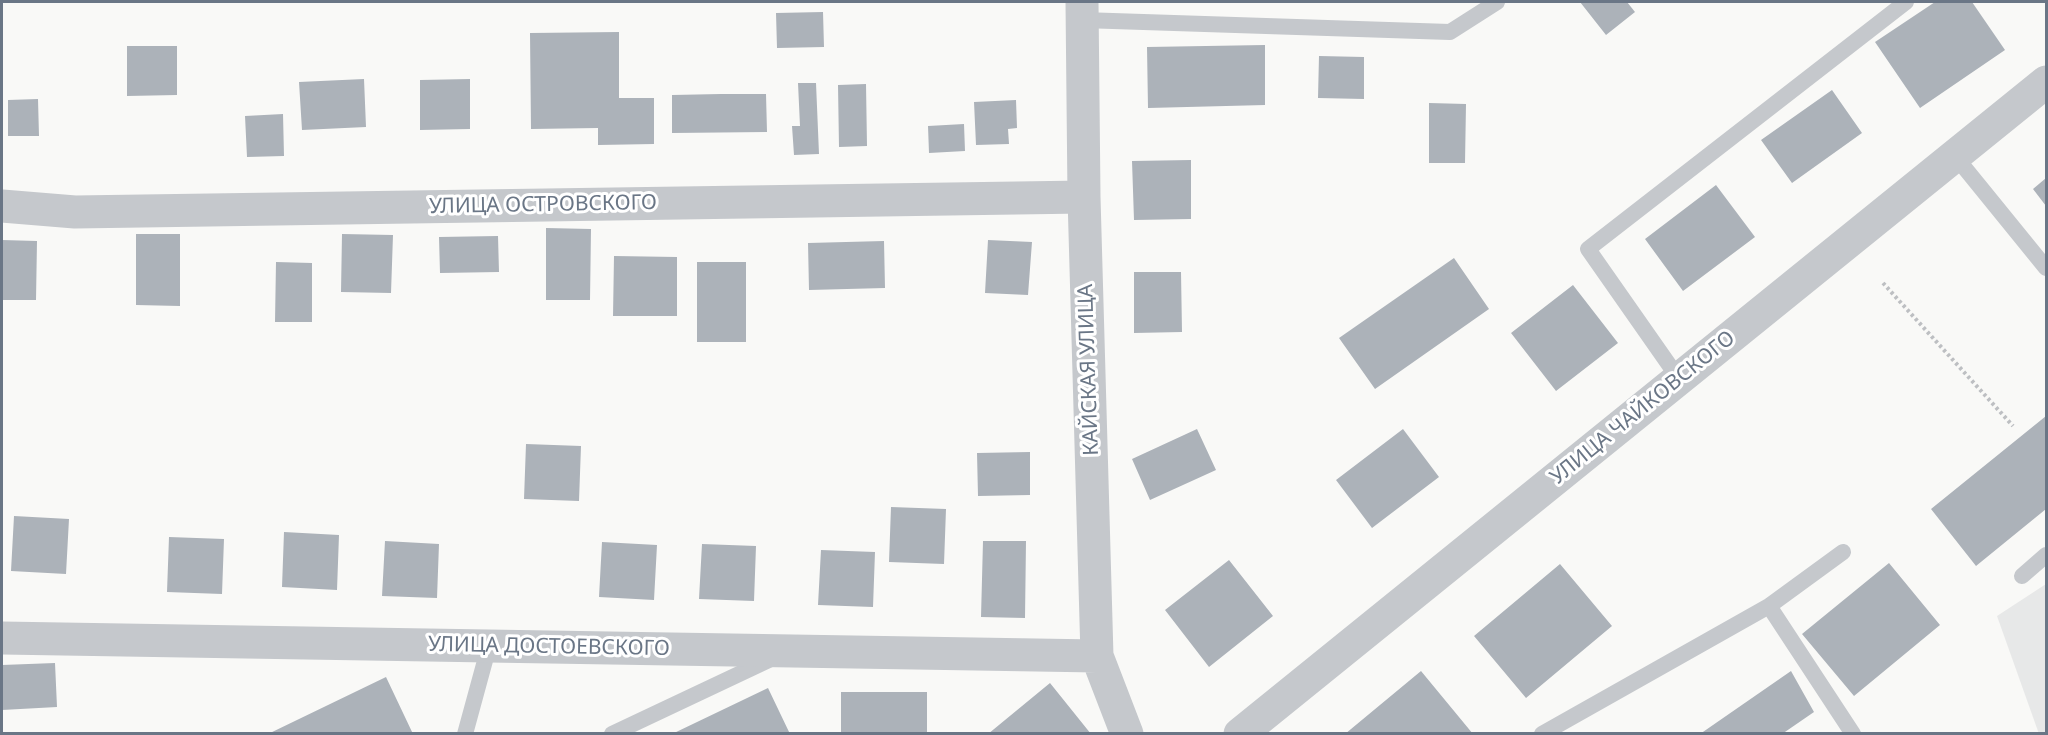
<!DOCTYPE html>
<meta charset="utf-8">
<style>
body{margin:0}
#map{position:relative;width:2048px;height:735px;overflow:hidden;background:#f9f9f7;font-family:"Noto Sans",sans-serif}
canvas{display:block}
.frame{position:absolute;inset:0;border:3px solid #6a7686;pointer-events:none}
</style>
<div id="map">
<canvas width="2048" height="735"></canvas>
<div class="frame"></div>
</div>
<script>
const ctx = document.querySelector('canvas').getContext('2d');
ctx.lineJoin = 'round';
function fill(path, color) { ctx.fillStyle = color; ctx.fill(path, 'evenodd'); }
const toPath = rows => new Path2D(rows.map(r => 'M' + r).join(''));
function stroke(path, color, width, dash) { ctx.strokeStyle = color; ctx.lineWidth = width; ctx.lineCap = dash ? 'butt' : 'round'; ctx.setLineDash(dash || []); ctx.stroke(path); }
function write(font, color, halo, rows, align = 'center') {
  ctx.font = font + ' "Noto Sans",sans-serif'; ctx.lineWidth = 6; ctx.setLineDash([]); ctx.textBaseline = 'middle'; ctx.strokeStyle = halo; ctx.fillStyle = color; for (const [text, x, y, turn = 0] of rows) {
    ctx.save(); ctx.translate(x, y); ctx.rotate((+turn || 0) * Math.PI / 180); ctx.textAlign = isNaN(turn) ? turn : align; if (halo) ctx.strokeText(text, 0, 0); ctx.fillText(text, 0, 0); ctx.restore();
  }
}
const built = toPath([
 [2046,584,2046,733,2039,734,1997,616]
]);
const building = toPath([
 [1580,2,1627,2,1635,12,1606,35],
 [1935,2,1972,2,2005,50,1920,108,1875,42],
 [823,12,824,47,777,48,776,13],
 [619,32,619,98,654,98,654,144,598,145,598,128,531,129,530,33],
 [1265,45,1265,105,1148,108,1147,47],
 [127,46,177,46,177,95,127,96],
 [1319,56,1364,57,1364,99,1318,98],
 [364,79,366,127,302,130,299,82],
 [470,79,470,129,420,130,420,80],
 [798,83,816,83,819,154,794,155,792,126,800,126],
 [866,84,867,146,839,147,838,85],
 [1832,90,1862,133,1792,183,1761,140],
 [721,94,766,94,767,132,672,133,672,95],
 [38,99,39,136,8,136,8,100],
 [1016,100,1017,128,1008,129,1009,144,976,145,974,102],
 [1429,103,1466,104,1465,163,1429,163],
 [283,114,284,156,247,157,245,116],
 [964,124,965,151,929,153,928,126],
 [1191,160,1191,219,1134,220,1132,161],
 [2046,178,2046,206,2033,189],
 [1716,185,1755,237,1683,291,1645,239],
 [546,228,591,229,590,300,546,300],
 [136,234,180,234,180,306,136,305],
 [342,234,393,235,391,293,341,292],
 [498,236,499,272,440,273,439,237],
 [2,240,37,241,36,300,2,300],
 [988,240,1032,242,1028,295,985,293],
 [884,241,885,288,809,290,808,243],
 [614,256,677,257,677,316,613,316],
 [1454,258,1489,309,1375,389,1339,338],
 [276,262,312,263,312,322,275,322],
 [697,262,746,262,746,342,697,342],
 [1134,272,1181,272,1182,332,1134,333],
 [1573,285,1618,343,1556,391,1511,333],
 [2046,416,2046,509,1976,566,1931,509],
 [1197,429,1216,470,1150,500,1132,459],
 [1403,429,1439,477,1372,528,1336,480],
 [526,444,581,446,579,501,524,499],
 [1030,452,1030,495,978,496,977,453],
 [891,507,946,509,944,564,889,562],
 [14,516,69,519,66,574,11,571],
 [284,532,339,535,337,590,282,587],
 [169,537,224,539,222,594,167,592],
 [385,541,439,544,437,598,382,596],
 [983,541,1026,541,1025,618,981,617],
 [602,542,657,545,654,600,599,597],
 [702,544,756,546,754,601,699,599],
 [821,550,875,552,873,607,818,605],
 [1229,560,1273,616,1209,667,1165,610],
 [1889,563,1940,625,1854,696,1802,634],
 [1560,564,1612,626,1526,698,1474,636],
 [55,663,57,707,2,710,2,665],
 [1421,671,1473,734,1345,734],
 [1791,671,1814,712,1782,734,1700,734],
 [386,677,413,734,268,734],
 [1050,683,1091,734,988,734],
 [768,688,790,734,672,734],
 [841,692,927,692,927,734,841,734]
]);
const path = toPath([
 [1883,283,2013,426]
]);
const service = toPath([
 [1082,20,1450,32,1497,2],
 [1955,156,2046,268],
 [1679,379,1588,249,1906,2],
 [2022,576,2046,555],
 [1769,606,1853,734],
 [465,734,489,646],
 [612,734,773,658],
 [1542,734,1769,606,1843,552]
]);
const minor = toPath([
 [1082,2,1084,197,1097,656,1127,734],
 [2,206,75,212,1084,197],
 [2,638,1097,656]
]);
const tertiary = toPath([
 [1240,734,2046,82]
]);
const streetNames = [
 ["УЛИЦА ОСТРОВСКОГО",543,205,-1],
 ["КАЙСКАЯ УЛИЦА",1089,370,-92],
 ["УЛИЦА ЧАЙКОВСКОГО",1643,408,-39],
 ["УЛИЦА ДОСТОЕВСКОГО",549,647,1]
];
fill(built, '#e7e8e8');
fill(building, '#acb2b9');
stroke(path, '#bdbfc2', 4, [3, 3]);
stroke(service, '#c5c8cc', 16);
stroke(minor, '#c5c8cc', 33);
stroke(tertiary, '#c5c8cc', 33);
write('21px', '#6a7686', '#fff', streetNames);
</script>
